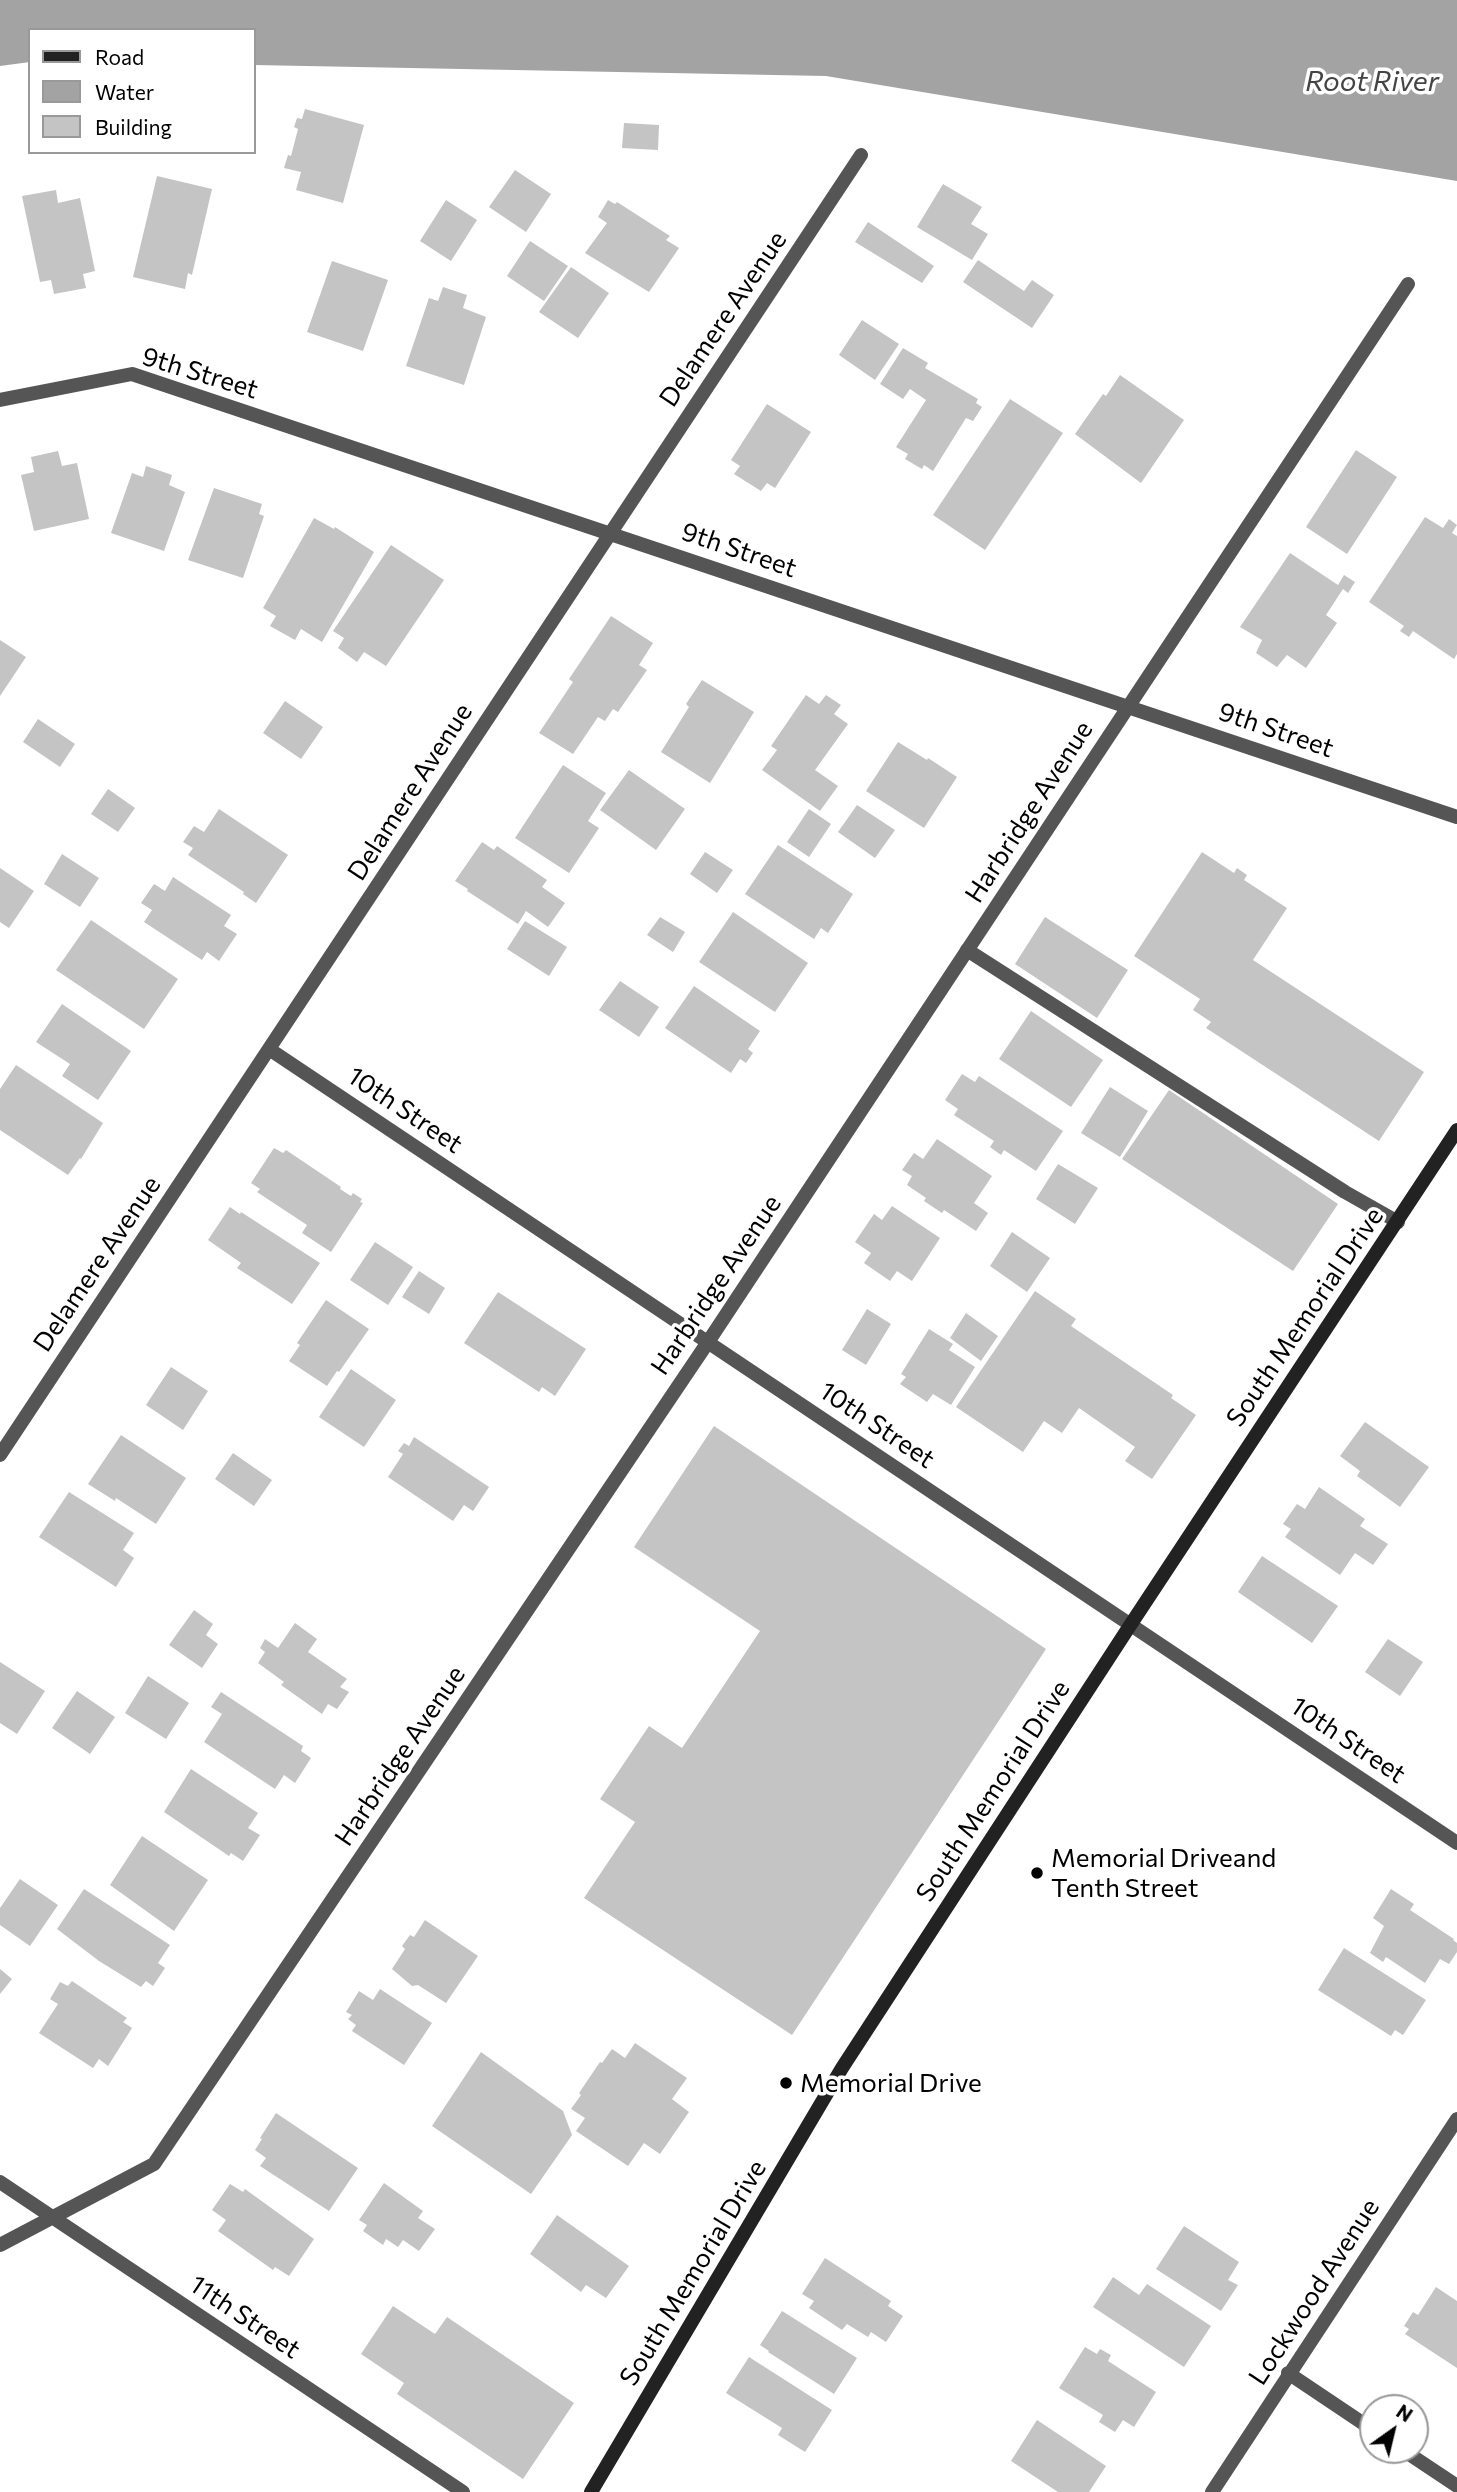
<!DOCTYPE html>
<style>
body{margin:0}
#map{position:relative;width:1457px;height:2492px;overflow:hidden;background:#fff;font-family:Commissioner,sans-serif}
canvas{display:block}
.legend{position:absolute;left:28px;top:28px;width:228px;height:126px;box-sizing:border-box;background:#fff;border:2px solid #999;margin:0;padding:9px 12px;list-style:none;font-size:21px;color:#000}
.legend li{display:flex;align-items:center;gap:14px;height:35px}
.legend b{width:35px;border:2px solid #999}
.north{position:absolute;left:1359px;top:2394px;width:70px;height:70px;box-sizing:border-box;background:#fff;border:2px solid #999;border-radius:50%;rotate:34deg;font-size:19px;font-weight:700;line-height:28px;text-align:center;color:#000}
.north::after{content:'';display:block;margin:auto;width:24px;height:32px;background:#000;clip-path:polygon(50% 0,100% 100%,50% 72%,0 100%)}
</style>
<div id="map">
<canvas width="1457" height="2492"></canvas>
<ul class="legend">
<li><b style="height:9px;background:#222"></b>Road</li>
<li><b style="height:19px;background:#a3a3a3"></b>Water</li>
<li><b style="height:19px;background:#c4c4c4"></b>Building</li>
</ul>
<div class="north">N</div>
</div>
<script>
const ctx = document.querySelector('canvas').getContext('2d');
ctx.lineJoin = 'round';
function fill(path, color) { ctx.fillStyle = color; ctx.fill(path, 'evenodd'); }
const toPath = rows => new Path2D(rows.map(r => 'M' + r).join(''));
function stroke(path, color, width, dash) { ctx.strokeStyle = color; ctx.lineWidth = width; ctx.lineCap = dash ? 'butt' : 'round'; ctx.setLineDash(dash || []); ctx.stroke(path); }
function write(font, color, halo, rows, align = 'center') {
  ctx.font = font + ' Commissioner,sans-serif'; ctx.lineWidth = 7; ctx.setLineDash([]); ctx.textBaseline = 'middle'; ctx.strokeStyle = halo; ctx.fillStyle = color; for (const [text, x, y, turn = 0] of rows) {
    ctx.save(); ctx.translate(x, y); ctx.rotate((+turn || 0) * Math.PI / 180); ctx.textAlign = isNaN(turn) ? turn : align; if (halo) ctx.strokeText(text, 0, 0); ctx.fillText(text, 0, 0); ctx.restore();
  }
}
const water = toPath([
 [0,0,1457,0,1457,181,826,76,254,65,254,30,30,30,30,62,0,66]
]);
const building = toPath([
 [305,109,364,125,343,203,296,190,301,172,284,168,288,155,291,156,298,129,294,127,297,118,302,119],
 [624,123,659,125,658,150,622,148],
 [515,170,551,194,526,232,489,207],
 [157,176,212,189,192,275,188,273,185,289,133,277],
 [943,184,982,207,971,224,988,234,972,260,917,227],
 [56,190,58,203,80,198,95,271,83,274,86,288,54,294,51,280,40,282,22,196],
 [446,200,477,220,451,261,420,241],
 [608,200,615,204,617,202,670,236,666,240,679,248,649,292,585,253,607,223,598,217],
 [868,222,934,266,922,283,855,242],
 [530,241,568,266,544,301,507,276],
 [978,260,1024,291,1032,280,1054,295,1032,328,963,282],
 [332,261,388,280,363,351,307,332],
 [571,267,609,293,578,338,539,312],
 [443,287,467,295,463,308,486,317,464,385,406,366,429,298,438,301],
 [862,320,899,344,875,380,839,355],
 [903,348,928,363,925,368,978,399,976,403,982,407,973,421,966,418,933,471,924,465,922,469,905,459,908,454,896,447,926,400,910,389,903,399,880,384],
 [1120,375,1184,420,1141,483,1075,434,1103,394,1106,396],
 [1010,399,1063,433,985,550,933,515],
 [767,404,811,432,775,488,767,483,761,491,734,474,740,466,731,460],
 [1356,450,1397,477,1347,554,1306,527],
 [58,451,62,466,77,463,89,519,34,531,21,475,34,472,31,457],
 [146,466,172,475,169,485,185,492,164,551,111,533,132,473,143,477],
 [214,488,262,504,259,514,264,516,243,578,188,560],
 [1425,517,1443,528,1449,519,1457,525,1452,533,1457,536,1457,654,1454,659,1413,631,1409,637,1400,631,1404,626,1369,602],
 [314,518,334,529,335,527,374,552,322,642,301,629,295,640,270,626,276,616,263,608],
 [391,545,444,580,386,666,364,652,357,662,338,648,344,638,333,631],
 [1290,553,1338,585,1344,575,1355,582,1348,593,1343,589,1326,615,1337,623,1306,668,1287,655,1277,667,1256,653,1262,640,1240,627],
 [611,616,653,643,639,665,647,670,618,712,613,709,605,721,598,717,573,754,539,733,573,682,569,679],
 [0,640,26,657,0,696],
 [702,680,754,712,710,783,661,752,689,707,686,704],
 [806,695,819,704,826,695,841,705,834,714,848,724,815,770,838,786,820,811,762,770,777,750,771,746],
 [285,701,323,727,301,759,263,733],
 [38,719,75,744,60,767,23,742],
 [898,742,927,760,928,758,957,777,924,828,866,791],
 [563,765,606,793,588,821,599,828,569,873,515,838],
 [629,770,685,809,656,850,600,810],
 [108,789,135,808,118,832,91,814],
 [857,805,895,830,875,858,838,832],
 [219,809,288,855,256,903,243,894,244,892,188,855,193,848,183,842,194,826,204,832],
 [809,809,831,824,809,857,787,842],
 [482,842,494,850,497,846,547,880,542,887,565,903,548,927,526,911,518,924,467,891,468,889,455,881],
 [778,845,853,894,828,933,821,928,814,939,745,894],
 [705,852,733,870,717,893,690,874],
 [1202,852,1234,873,1237,868,1247,875,1244,880,1287,908,1253,960,1424,1072,1379,1141,1206,1028,1211,1022,1193,1010,1200,999,1134,956],
 [62,854,99,878,80,907,44,884],
 [0,868,34,891,9,928,0,922],
 [173,877,231,915,224,926,237,934,219,961,207,952,202,960,144,922,152,910,141,903,154,884,165,891],
 [733,912,808,963,775,1012,699,962],
 [660,917,685,932,673,952,647,935],
 [1045,917,1128,970,1097,1018,1015,964],
 [91,920,178,979,144,1029,56,970],
 [525,921,567,947,549,976,507,949],
 [620,981,659,1007,639,1037,599,1010],
 [694,986,760,1031,748,1049,753,1053,746,1063,740,1059,731,1073,665,1028],
 [62,1004,131,1051,98,1100,62,1076,70,1064,36,1042],
 [1031,1011,1103,1060,1071,1107,999,1059],
 [16,1065,103,1123,81,1159,80,1158,68,1175,0,1130,0,1089],
 [962,1074,975,1082,979,1076,1063,1131,1036,1171,1004,1150,1001,1155,990,1147,994,1141,954,1115,958,1109,945,1100],
 [1110,1087,1148,1111,1120,1157,1081,1133],
 [1169,1090,1338,1204,1293,1271,1122,1159],
 [937,1139,992,1176,974,1203,988,1213,976,1231,944,1210,942,1213,924,1201,926,1198,907,1185,912,1176,902,1170,914,1153,923,1159],
 [274,1148,283,1153,286,1150,341,1187,340,1189,351,1196,353,1193,362,1199,360,1202,363,1203,331,1252,302,1233,307,1225,257,1192,260,1189,251,1183],
 [1058,1164,1098,1188,1075,1224,1036,1199],
 [892,1206,940,1238,912,1281,897,1271,890,1281,864,1263,871,1253,855,1242,874,1214,882,1220],
 [230,1207,240,1214,241,1212,320,1263,292,1304,237,1268,241,1263,208,1240],
 [1012,1232,1050,1258,1027,1292,990,1266],
 [375,1242,413,1267,388,1305,350,1280],
 [419,1271,445,1288,429,1314,402,1297],
 [1035,1291,1076,1319,1071,1326,1173,1395,1171,1398,1196,1415,1152,1479,1125,1461,1135,1447,1079,1408,1062,1433,1044,1421,1023,1452,956,1407],
 [498,1292,586,1349,555,1396,542,1387,539,1392,464,1343],
 [326,1300,369,1329,339,1372,337,1371,327,1386,289,1361,300,1345,297,1343],
 [867,1309,891,1324,866,1365,842,1350],
 [966,1313,998,1336,981,1361,950,1338],
 [929,1329,953,1344,949,1350,975,1367,951,1405,933,1394,927,1402,900,1384,906,1377,901,1374],
 [171,1367,208,1391,183,1430,146,1405],
 [351,1369,396,1400,364,1447,319,1417],
 [1365,1422,1429,1467,1400,1507,1357,1476,1360,1471,1340,1456],
 [714,1426,1046,1649,792,2035,584,1898,635,1822,600,1799,649,1726,682,1748,760,1631,634,1547],
 [121,1435,186,1478,156,1524,116,1498,115,1501,88,1484],
 [414,1437,489,1487,473,1511,464,1505,453,1521,388,1477,403,1454,398,1451,404,1443,409,1446],
 [233,1453,272,1480,254,1506,215,1479],
 [1319,1487,1365,1519,1360,1526,1388,1544,1373,1565,1355,1553,1340,1575,1285,1537,1291,1529,1283,1524,1297,1504,1305,1509],
 [69,1492,134,1533,123,1550,134,1558,116,1587,39,1537],
 [1262,1556,1338,1606,1312,1643,1238,1592],
 [194,1610,213,1624,206,1635,218,1644,202,1668,169,1645],
 [295,1623,317,1639,308,1652,347,1679,340,1687,349,1692,337,1709,328,1704,322,1714,281,1685,284,1682,258,1663,265,1652,260,1648,265,1639,278,1648],
 [1388,1639,1423,1662,1400,1696,1365,1672],
 [0,1662,45,1691,17,1734,0,1723],
 [148,1676,189,1703,166,1739,125,1713],
 [77,1691,115,1717,90,1754,52,1728],
 [221,1692,303,1746,301,1751,311,1758,295,1783,284,1775,275,1789,204,1742,222,1714,211,1707],
 [191,1769,258,1813,248,1828,260,1835,243,1861,231,1853,229,1856,164,1812],
 [142,1836,208,1880,174,1931,110,1885],
 [20,1879,58,1905,30,1946,0,1925,0,1908],
 [84,1889,170,1945,158,1963,165,1968,153,1986,146,1981,141,1987,99,1961,57,1929],
 [1391,1889,1414,1904,1410,1910,1454,1939,1453,1940,1457,1943,1457,1952,1449,1964,1440,1959,1425,1983,1386,1957,1383,1962,1370,1953,1384,1926,1373,1918],
 [425,1920,478,1956,446,2003,418,1985,412,1986,392,1969,405,1949,402,1946,410,1935,414,1937],
 [1344,1948,1426,2000,1403,2035,1395,2030,1391,2036,1318,1990],
 [0,1969,12,1979,0,1994],
 [72,1981,127,2018,123,2022,132,2028,108,2066,99,2059,93,2068,39,2033,58,2004,50,1999,60,1982,68,1986],
 [380,1989,432,2023,404,2065,352,2031,356,2025,348,2019,352,2015,346,2012,359,1991,373,2000],
 [635,2043,687,2078,672,2099,689,2112,660,2154,644,2143,628,2166,576,2131,585,2118,571,2109,581,2095,579,2093,600,2062,602,2063,612,2049,625,2058],
 [481,2052,563,2111,572,2135,531,2194,432,2126],
 [276,2113,358,2168,329,2211,260,2166,266,2158,255,2150,262,2139,260,2138],
 [384,2183,423,2211,418,2218,435,2229,419,2251,403,2240,398,2247,386,2239,383,2245,363,2231,367,2225,359,2220],
 [230,2184,243,2192,245,2189,314,2239,289,2276,275,2267,273,2270,218,2231,226,2220,212,2210],
 [557,2215,629,2266,606,2298,586,2285,581,2292,530,2254],
 [1184,2226,1239,2262,1228,2280,1238,2285,1221,2311,1156,2269],
 [825,2258,891,2301,888,2306,903,2316,886,2342,871,2332,868,2337,847,2324,842,2330,809,2308,814,2301,802,2294],
 [1113,2277,1139,2295,1147,2284,1211,2326,1184,2367,1093,2307],
 [1436,2287,1457,2301,1457,2368,1405,2334,1409,2329,1404,2326,1413,2312,1418,2315],
 [393,2306,435,2334,447,2317,574,2403,523,2479,397,2394,404,2383,361,2354],
 [782,2311,857,2358,834,2394,768,2352,769,2351,760,2345],
 [1085,2347,1097,2354,1100,2349,1111,2355,1108,2361,1156,2392,1134,2427,1123,2420,1115,2432,1099,2422,1103,2415,1059,2388],
 [749,2357,832,2410,805,2452,778,2435,782,2428,726,2393],
 [1037,2420,1106,2466,1089,2492,1058,2492,1011,2461]
]);
const lane = toPath([
 [967,950,1345,1192,1398,1222]
]);
const street = toPath([
 [0,400,132,374,1457,817],
 [269,1049,1457,1843],
 [0,1455,861,155],
 [0,2182,463,2492],
 [0,2245,154,2164,708,1342,1408,284],
 [1288,2373,1373,2430],
 [1403,2450,1457,2486],
 [1212,2492,1457,2119]
]);
const secondary = toPath([
 [591,2492,842,2068,1131,1624,1457,1130]
]);
const markers = [
 [1037,1873,7,"#000"],
 [786,2083,7,"#000"]
];
const streetNames = [
 ["Delamere Avenue",723,319,-56],
 ["9th Street",200,373,17],
 ["9th Street",739,550,19],
 ["9th Street",1276,730,19],
 ["Delamere Avenue",410,792,-57],
 ["Harbridge Avenue",1029,812,-57],
 ["10th Street",405,1110,34],
 ["Delamere Avenue",97,1264,-56],
 ["Harbridge Avenue",716,1285,-56],
 ["South Memorial Drive",1305,1317,-56],
 ["10th Street",877,1425,34],
 ["10th Street",1348,1740,34],
 ["Harbridge Avenue",400,1756,-56],
 ["South Memorial Drive",993,1791,-57],
 ["South Memorial Drive",693,2273,-59],
 ["Lockwood Avenue",1314,2292,-57],
 ["11th Street",245,2317,34]
];
const poiNames = [
 ["Memorial Driveand",1051,1858],
 ["Tenth Street",1051,1888],
 ["Memorial Drive",800,2083]
];
const waterNames = [
 ["Root River",1372,82]
];
fill(water, '#a3a3a3');
fill(building, '#c4c4c4');
stroke(lane, '#555', 14);
stroke(street, '#555', 14);
stroke(secondary, '#222', 14);
for (const [x, y, r, color] of markers) { const dot = new Path2D(); dot.arc(x, y, r, 0, 2 * Math.PI); ctx.fillStyle = color; ctx.fill(dot); stroke(dot, '#fff', 2.5); }
write('26px', '#000', '#fff', streetNames);
write('26px', '#000', '#fff', poiNames, 'left');
write('italic 28px', '#444', '#fff', waterNames);
</script>
